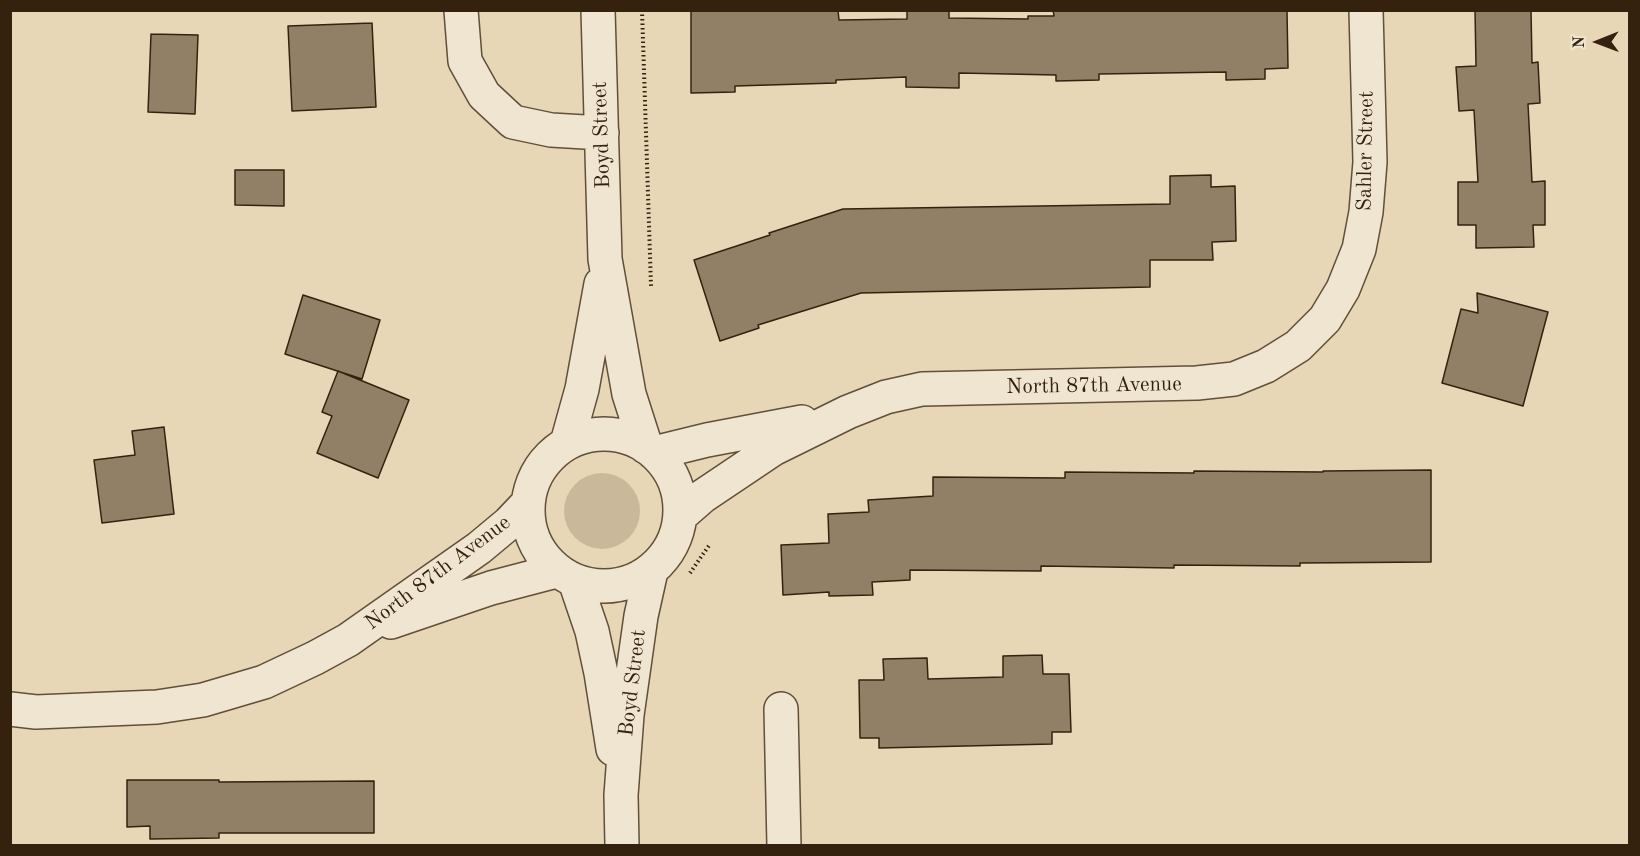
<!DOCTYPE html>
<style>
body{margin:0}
#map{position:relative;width:1640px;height:856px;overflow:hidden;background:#e7d7b7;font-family:"Old Standard TT",serif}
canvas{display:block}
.frame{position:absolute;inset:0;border:12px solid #34220f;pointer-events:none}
.north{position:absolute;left:1568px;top:12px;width:60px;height:60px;-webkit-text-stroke:4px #efe5d0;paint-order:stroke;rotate:269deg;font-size:16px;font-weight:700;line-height:24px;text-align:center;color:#34220f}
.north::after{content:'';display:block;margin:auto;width:21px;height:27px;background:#34220f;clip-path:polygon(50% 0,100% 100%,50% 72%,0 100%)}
</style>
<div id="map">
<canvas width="1640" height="856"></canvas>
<div class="frame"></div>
<div class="north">N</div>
</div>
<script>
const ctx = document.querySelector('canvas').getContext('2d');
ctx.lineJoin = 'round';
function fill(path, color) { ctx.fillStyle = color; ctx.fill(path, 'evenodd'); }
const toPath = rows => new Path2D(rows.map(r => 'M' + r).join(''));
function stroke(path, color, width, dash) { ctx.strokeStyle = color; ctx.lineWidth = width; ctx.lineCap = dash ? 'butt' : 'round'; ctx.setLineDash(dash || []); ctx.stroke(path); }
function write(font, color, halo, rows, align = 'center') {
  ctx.font = font + ' "Old Standard TT",serif'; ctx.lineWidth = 4.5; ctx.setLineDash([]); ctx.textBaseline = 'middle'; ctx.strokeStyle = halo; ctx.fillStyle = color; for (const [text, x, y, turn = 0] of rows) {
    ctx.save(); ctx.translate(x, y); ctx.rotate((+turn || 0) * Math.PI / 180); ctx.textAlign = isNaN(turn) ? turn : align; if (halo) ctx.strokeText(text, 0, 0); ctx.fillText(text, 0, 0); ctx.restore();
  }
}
const green = toPath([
 '564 511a38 38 0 1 1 76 0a38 38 0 1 1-76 0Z'
]);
const building = toPath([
 [691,10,838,10,839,20,907,19,907,10,949,10,949,18,1028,19,1028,16,1054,16,1053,10,1287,10,1288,68,1265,69,1265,79,1226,80,1226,72,1099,74,1099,80,1056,81,1056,75,959,73,959,88,906,87,906,77,836,80,836,83,735,86,735,92,691,93,691,10],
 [1475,10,1531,10,1532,63,1538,62,1540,103,1528,104,1532,182,1545,181,1545,225,1533,225,1534,247,1476,248,1476,225,1458,225,1458,182,1478,182,1474,110,1459,111,1456,67,1476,66,1475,10],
 [372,23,376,107,292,111,288,26,372,23],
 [151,34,198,35,195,114,148,112,151,34],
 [235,170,284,170,284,206,235,205,235,170],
 [1211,175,1211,187,1235,186,1236,241,1212,242,1213,260,1150,260,1150,287,861,293,758,325,759,328,720,341,694,260,770,235,769,233,843,209,1170,204,1170,176,1211,175],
 [1477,293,1548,312,1523,406,1442,383,1461,309,1478,313,1477,293],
 [303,295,380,320,362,379,285,354,303,295],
 [338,371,409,400,378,478,317,453,332,416,322,412,338,371],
 [164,427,174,514,102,523,94,460,135,455,132,431,164,427],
 [1431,470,1431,562,1300,563,1300,566,1174,565,1174,568,1041,566,1041,571,910,570,910,580,872,582,873,595,829,596,829,592,783,595,781,545,829,543,828,514,869,512,868,500,933,496,933,477,1065,478,1065,472,1194,473,1194,471,1323,472,1323,471,1431,470],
 [1042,655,1043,674,1069,674,1071,732,1052,732,1052,744,879,748,879,738,860,738,859,680,884,680,883,659,927,658,928,679,1003,677,1003,656,1042,655],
 [127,780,219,780,219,782,374,781,374,833,219,833,219,838,150,839,150,826,127,827,127,780]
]);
const path = toPath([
 [642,10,651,286],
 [690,573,710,544]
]);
const minor = toPath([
 [461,10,465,61,484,95,513,122,551,130,602,133],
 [598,10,605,259,629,394,646,447],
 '528 510a76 76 0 1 1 152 0a76 76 0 1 1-152 0Z',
 [567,443,582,389,601,284],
 [654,453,707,440,802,422],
 [680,516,703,496,773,449,848,412,886,397,922,389,1197,383,1234,379,1266,366,1298,346,1325,319,1343,289,1359,249,1366,212,1370,162,1366,10],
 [575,581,592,631,601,673,613,749],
 [391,622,491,588,556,571],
 [10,709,36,712,157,707,203,700,264,682,315,658,348,640,479,548,509,523,527,504],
 [781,709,784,846],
 [622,846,621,795,627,715,641,616,651,571]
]);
const streetNames = [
 ["Boyd Street",602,135,-92],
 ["Sahler Street",1366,151,-89],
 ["North 87th Avenue",1094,386,-1],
 ["North 87th Avenue",438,573,-37],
 ["Boyd Street",633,683,-83]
];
fill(green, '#c9b89a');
fill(building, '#918066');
stroke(building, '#34220f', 1.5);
stroke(minor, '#614f39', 36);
stroke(path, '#34220f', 4, [1.5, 3]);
stroke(minor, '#efe5d0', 33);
write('21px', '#34220f', '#efe5d0', streetNames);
</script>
